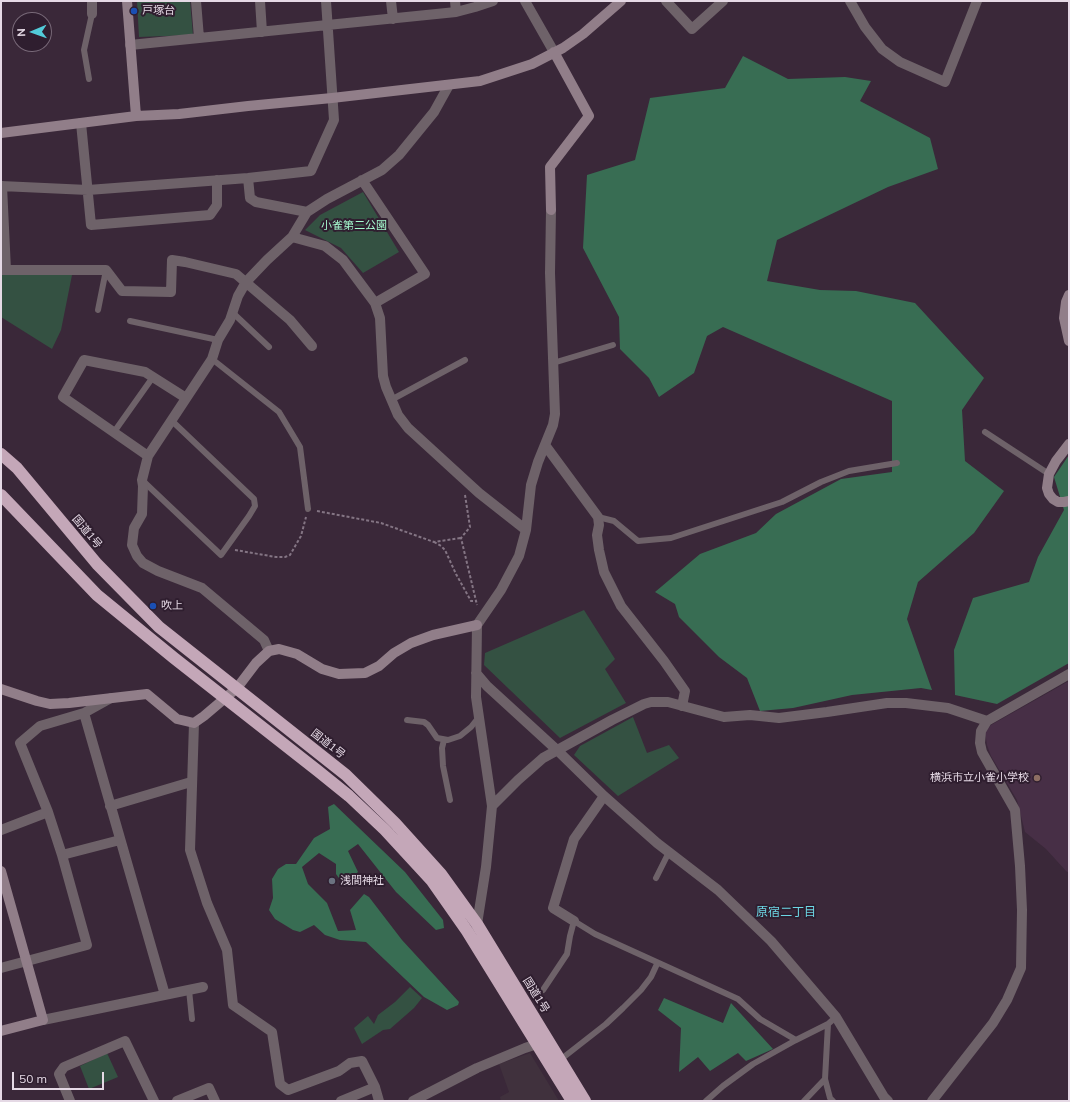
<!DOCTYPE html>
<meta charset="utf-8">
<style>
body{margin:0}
#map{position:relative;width:1070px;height:1102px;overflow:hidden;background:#3a2839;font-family:Mulish,sans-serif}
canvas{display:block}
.frame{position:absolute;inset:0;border:2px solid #e5d9e5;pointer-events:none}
.north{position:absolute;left:12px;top:12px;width:40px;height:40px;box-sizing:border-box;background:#2f1e2f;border:1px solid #786978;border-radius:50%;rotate:268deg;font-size:11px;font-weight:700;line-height:16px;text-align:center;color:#e5d9e5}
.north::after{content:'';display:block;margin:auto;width:14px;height:18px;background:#52cbd9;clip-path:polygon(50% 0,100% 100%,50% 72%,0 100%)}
.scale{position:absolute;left:12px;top:1072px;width:92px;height:18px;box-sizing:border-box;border:2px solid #e5d9e5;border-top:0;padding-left:5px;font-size:12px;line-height:14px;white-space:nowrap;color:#e5d9e5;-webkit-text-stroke:3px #2f1e2f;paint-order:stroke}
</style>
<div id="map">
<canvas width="1070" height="1102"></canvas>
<div class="frame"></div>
<div class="north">N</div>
<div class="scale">50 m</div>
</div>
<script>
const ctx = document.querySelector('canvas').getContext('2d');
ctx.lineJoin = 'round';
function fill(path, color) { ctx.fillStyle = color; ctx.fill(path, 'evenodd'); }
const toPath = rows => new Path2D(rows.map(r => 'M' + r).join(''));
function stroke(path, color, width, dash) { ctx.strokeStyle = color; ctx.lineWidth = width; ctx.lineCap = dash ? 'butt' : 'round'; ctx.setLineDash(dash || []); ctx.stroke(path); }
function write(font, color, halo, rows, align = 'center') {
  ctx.font = font + ' Mulish,"Noto Sans JP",sans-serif'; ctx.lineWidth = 4; ctx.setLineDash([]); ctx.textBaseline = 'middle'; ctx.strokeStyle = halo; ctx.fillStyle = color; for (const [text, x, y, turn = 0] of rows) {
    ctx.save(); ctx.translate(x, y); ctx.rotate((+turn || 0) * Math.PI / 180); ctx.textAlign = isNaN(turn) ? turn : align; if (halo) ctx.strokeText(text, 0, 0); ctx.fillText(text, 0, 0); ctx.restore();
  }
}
const commercial = toPath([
 [530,1053,559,1101,501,1101,500,1097,509,1092,499,1064]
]);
const built = toPath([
 [1069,681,1069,873,1066,871,1046,849,1025,832,1017,800,991,756,987,745,985,732,991,725]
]);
const green = toPath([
 [137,1,190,1,193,35,139,37],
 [363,192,399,252,363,273,341,248,305,230,320,215],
 [1,275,72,275,61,330,52,349,1,317],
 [584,610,615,659,605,669,626,703,560,738,484,665,485,653],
 [633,717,647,753,669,745,679,758,618,796,574,755,580,746],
 [410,987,422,998,414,1008,390,1029,383,1030,362,1044,354,1028,368,1016,374,1024,378,1015,395,1002],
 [107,1053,118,1077,89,1089,80,1066]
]);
const forest = toPath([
 [743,56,788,79,845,77,871,81,860,101,930,138,938,169,888,187,777,240,767,281,820,290,856,291,915,303,984,378,962,410,965,461,1004,491,974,533,918,582,907,619,932,690,921,688,852,695,793,708,760,711,747,678,719,657,679,617,675,604,655,592,700,554,756,533,776,514,841,479,892,472,892,401,723,327,707,336,694,373,659,397,649,378,620,349,619,317,583,248,587,175,635,160,650,98,725,88],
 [1069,455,1069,663,997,704,955,695,954,650,973,598,1029,582,1038,557,1064,510,1054,477],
 [334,804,405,872,443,920,444,928,436,930,396,892,358,844,348,851,358,872,348,881,341,881,336,874,336,864,319,853,302,867,308,884,327,903,338,931,356,930,350,910,364,894,369,897,402,940,459,1002,458,1005,447,1010,424,997,366,942,340,940,325,935,314,925,300,932,293,930,275,919,269,910,273,898,272,879,278,869,286,864,296,864,314,838,330,829,328,807],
 [664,998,723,1023,731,1003,773,1049,746,1061,738,1053,710,1071,698,1057,679,1072,681,1028,658,1010]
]);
const path = toPath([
 [465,495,470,527,461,538,477,605],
 [317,511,381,523,434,542,461,538],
 [434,542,441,546,445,550,456,574,471,601,476,601],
 [235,550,276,557,285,557,290,555,301,536,306,517]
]);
const lane = toPath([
 [89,79,84,50,92,14],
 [98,310,106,270],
 [233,313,269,347],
 [130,321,218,340],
 [212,359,279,412,300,447,308,509],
 [553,363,613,345],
 [391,400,465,360],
 [114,432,153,377],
 [985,432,1049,474],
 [143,481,221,555,249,516,255,506,254,499,171,420],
 [598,517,614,521,638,541,671,538,782,502,821,482,849,471,897,463],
 [407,720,424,722,428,725,437,738,448,740,460,736,471,727,479,717],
 [444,740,442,748,443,766,450,800],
 [656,878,669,852],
 [189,990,192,1019],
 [543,990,567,954,570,936,574,921,595,934,738,999,760,1019,796,1040],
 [560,1060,606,1024,623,1008,641,990,651,977,657,964],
 [706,1101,723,1086,753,1064,796,1040,828,1024],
 [804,1101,825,1079],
 [833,1101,830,1098,825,1079,828,1024,836,1017]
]);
const street = toPath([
 [196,1,199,38],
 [260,1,262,32],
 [391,1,393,19],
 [455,1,456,12],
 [525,1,554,52],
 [666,1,692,29,723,1],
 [850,1,865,27,882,49,900,62,945,82,977,1],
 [92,14,92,1],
 [130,45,456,12,475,7,493,1],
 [81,123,91,225,210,215,217,205,217,180],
 [248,178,250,198,256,202,307,212],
 [362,180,425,274,375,303],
 [1,186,88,190,248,178,311,171,334,120,326,1],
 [2,186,6,270],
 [292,237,325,246,343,260,375,303,380,318,383,376,386,387,398,415,408,428,479,493,526,530],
 [1,270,106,270,122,291,171,292,172,260,185,262,236,274,290,320,312,346],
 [545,445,598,517,599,525,597,535,599,550,604,572,621,606,664,661,685,691,682,706],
 [148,456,63,397,84,360,145,372,186,398],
 [269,651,264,640,202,588,158,571,143,563,137,556,132,545,134,528,142,514,143,486,142,480,148,456,212,359,218,340,230,320,238,296,246,282,267,260,292,237,307,212,327,199,382,170,399,155,434,112,449,85],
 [476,673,487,686,558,751,604,796,657,843,718,890,771,941,836,1017,884,1097,888,1101],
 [84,713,165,995],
 [194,723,190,850,207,903,227,950,233,1005,272,1032,280,1084,288,1090,339,1071,350,1063,362,1061,375,1087,379,1101],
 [110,806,191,782],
 [492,806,518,780,543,758,612,720,644,704,651,702,668,702,724,717,750,715,779,718,827,712,887,703,906,703,948,708,987,721],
 [1,830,48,812,20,743,40,726,84,713,111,698],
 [62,855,120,840],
 [574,921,553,908,574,839,604,796],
 [477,924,486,867,492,806,476,697,477,625,501,590,519,556,526,530,531,485,538,462,553,425,555,414,550,273,551,210],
 [1,968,87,945,62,855,48,812],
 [43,1020,203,987],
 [70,1101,59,1074,64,1067,125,1041,154,1101],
 [177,1101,209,1088,215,1101],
 [341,1101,375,1087],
 [413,1101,477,1068,525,1048,537,1044,543,1041],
 [932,1101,993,1023,1007,1000,1021,968,1022,910,1020,866,1015,810,982,752,980,743,981,731,987,721,1069,674]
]);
const secondary = toPath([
 [127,1,136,116],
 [1,133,136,116,179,114,248,106,332,98,480,81,532,64,563,48,583,34,621,1],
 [551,210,550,167,589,116,554,52],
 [1069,295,1066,302,1064,318,1069,341],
 [1069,444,1056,461,1049,474,1047,488,1049,494,1053,499,1058,502,1064,502,1069,501],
 [1,689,37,701,50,704,69,703,147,694,177,719,194,723,204,716,237,688,256,663,269,651,279,649,297,654,322,669,339,674,365,673,379,666,394,653,411,643,433,635,477,625],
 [1,871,43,1020,1,1031]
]);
const highway = toPath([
 [1,454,17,468,97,564,159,627,346,775,395,823,441,874,477,924,585,1101],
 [1,495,97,595,174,658,318,771,349,796,385,830,432,881,467,931,572,1101]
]);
const markers = [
 [134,11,4,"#1a4fb4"],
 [153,606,4,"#1a4fb4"],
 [1037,778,4,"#8d6e63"],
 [332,881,4,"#6b7280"]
];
const poiNames = [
 ["戸塚台",142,11],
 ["吹上",161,606],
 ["横浜市立小雀小学校",1029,778,"right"],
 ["浅間神社",340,881]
];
const parkNames = [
 ["小雀第二公園",354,226]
];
const streetNames = [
 ["国道1号",87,532,50],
 ["国道1号",328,744,38],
 ["国道1号",536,995,58]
];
const neighbourhoodNames = [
 ["原宿二丁目",786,912]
];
fill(commercial, '#40313d');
fill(built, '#472f46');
fill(green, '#345142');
fill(forest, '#386d53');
stroke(path, '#847584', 2, [3, 2]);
stroke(lane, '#6e6269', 6);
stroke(street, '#6e6269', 10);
stroke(secondary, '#917e89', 10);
stroke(highway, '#c4a7b8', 12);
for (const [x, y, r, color] of markers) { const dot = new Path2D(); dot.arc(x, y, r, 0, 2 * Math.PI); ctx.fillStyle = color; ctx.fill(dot); stroke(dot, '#2f1e2f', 1.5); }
write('11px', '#e5d9e5', '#2f1e2f', poiNames, 'left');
write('11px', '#a5f9ce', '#2f1e2f', parkNames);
write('11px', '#e5d9e5', '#2f1e2f', streetNames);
write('12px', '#6cd7e4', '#2f1e2f', neighbourhoodNames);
</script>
